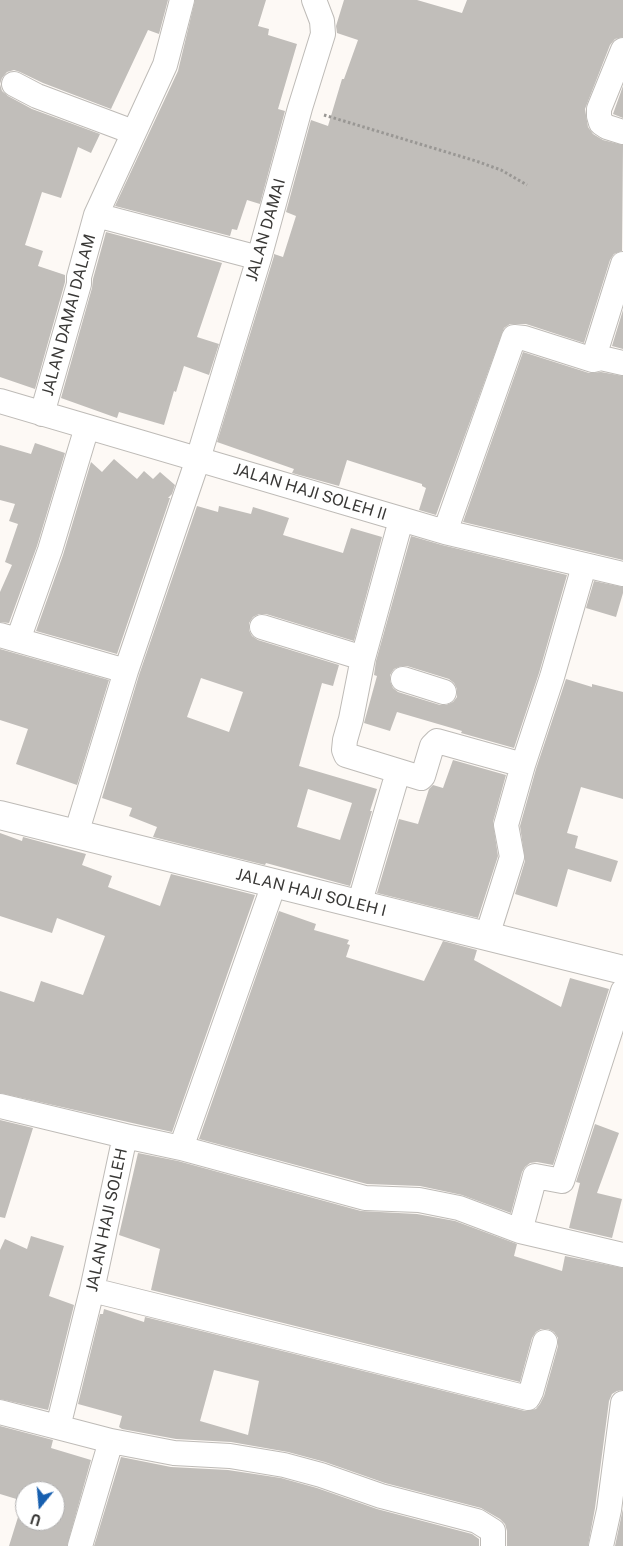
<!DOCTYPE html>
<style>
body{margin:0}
#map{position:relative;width:623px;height:1546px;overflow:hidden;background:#fdf9f5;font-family:"Public Sans",sans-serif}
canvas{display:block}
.north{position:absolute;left:15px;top:1481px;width:50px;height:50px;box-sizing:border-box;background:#fff;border:1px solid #b0afaf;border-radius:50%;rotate:197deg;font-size:14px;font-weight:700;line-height:20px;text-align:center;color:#393836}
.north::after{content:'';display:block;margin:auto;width:18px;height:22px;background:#175faf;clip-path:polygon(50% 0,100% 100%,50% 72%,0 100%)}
</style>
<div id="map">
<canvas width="623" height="1546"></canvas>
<div class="north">U</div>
</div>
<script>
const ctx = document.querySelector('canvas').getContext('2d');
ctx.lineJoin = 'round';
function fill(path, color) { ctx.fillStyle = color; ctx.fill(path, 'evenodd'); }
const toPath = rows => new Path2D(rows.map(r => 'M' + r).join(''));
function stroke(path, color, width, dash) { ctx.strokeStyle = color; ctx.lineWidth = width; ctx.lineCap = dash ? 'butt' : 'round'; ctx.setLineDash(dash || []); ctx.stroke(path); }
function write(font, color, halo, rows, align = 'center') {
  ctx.font = font + ' "Public Sans",sans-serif'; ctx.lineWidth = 4; ctx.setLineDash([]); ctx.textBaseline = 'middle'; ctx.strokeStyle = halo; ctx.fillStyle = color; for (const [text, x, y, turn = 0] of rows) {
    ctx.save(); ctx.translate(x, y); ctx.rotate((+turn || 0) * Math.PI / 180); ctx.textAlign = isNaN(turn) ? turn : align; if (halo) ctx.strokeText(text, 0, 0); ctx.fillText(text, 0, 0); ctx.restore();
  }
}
const building = toPath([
 [0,0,168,0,159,34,148,30,111,109,43,83,20,72,14,70,7,72,2,78,0,84,2,91,8,96,32,109,100,134,91,153,78,147,61,198,42,192,25,245,43,251,38,266,65,275,65,282,35,389,0,377],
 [195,0,266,0,258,26,269,29,268,35,297,44,278,109,285,111,260,204,247,200,237,230,232,229,230,236,115,206,178,71],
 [344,0,417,0,462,13,467,0,623,0,623,37,615,39,610,45,585,109,588,127,593,134,603,140,623,145,622,251,614,254,610,260,584,343,526,324,510,324,504,328,436,515,419,510,426,488,422,486,422,484,347,460,339,486,292,473,294,469,217,442,274,256,274,254,283,257,296,216,286,212,311,120,328,126,342,79,344,79,358,40,337,33,336,26],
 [623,86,623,118,613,114],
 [106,232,222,263,197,337,219,344,209,375,184,366,176,392,174,391,164,425,119,412,117,418,61,398,92,288,93,279],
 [623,310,623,349,612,346],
 [523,352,589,373,601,372,623,376,623,560,463,522],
 [35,443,65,453,37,546,9,623,0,622,0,592,12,565,5,562,18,524,9,521,15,504,0,500,0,445,31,454],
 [114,459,137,479,144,471,153,479,160,472,175,485,172,494,168,498,170,498,117,654,36,631,63,555,91,462,102,472],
 [197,506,218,512,219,506,251,514,253,507,289,518,283,535,343,553,351,528,382,537,354,641,266,614,259,614,253,617,249,623,249,630,252,636,258,640,339,665,333,686,322,683,299,766,377,789,370,811,372,811,350,886,266,863,265,865,153,837,157,827,129,816,132,808,102,798,139,675],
 [201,678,243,692,229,732,187,717],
 [308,789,352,803,340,840,297,827],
 [411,536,442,545,567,575,539,673,514,748,461,733,462,731,397,712,390,731,364,723,377,676,374,675,376,661],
 [401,666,407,666,449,679,454,683,457,689,457,697,453,702,446,705,440,705,398,692,393,688,390,681,390,675,394,669],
 [594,581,623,587,623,593,616,617,586,608],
 [0,649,109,680,77,785,16,764,28,729,0,720],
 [566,679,592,687,592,684,623,692,623,799,581,787,567,833,578,836,575,848,618,861,611,882,568,869,557,907,515,894,525,861,520,826,536,769],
 [453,760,506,775,493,822,498,856,478,918,377,893,399,819,418,824,429,789,433,785,443,788],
 [0,833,22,841,23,837,86,854,82,865,112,876,108,887,160,906,171,874,255,895,172,1132,0,1093,0,991,34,1002,41,981,83,995,105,936,57,918,52,933,0,916],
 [279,911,316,924,314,930,349,940,347,944,350,945,346,957,424,981,443,941,477,950,474,960,561,1007,570,978,609,989,553,1165,537,1162,530,1163,525,1167,522,1172,511,1213,462,1195,420,1186,367,1184,199,1139],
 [0,1120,33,1128,5,1218,0,1217],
 [595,1124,619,1133,597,1193,622,1199,612,1238,569,1228,580,1183,576,1182],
 [138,1153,178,1161,361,1211,417,1214,455,1221,517,1244,514,1256,562,1271,565,1256,623,1268,623,1390,617,1391,612,1394,609,1401,595,1508,588,1546,507,1546,507,1531,505,1524,500,1519,481,1508,385,1483,325,1462,288,1452,231,1442,176,1439,122,1429,119,1427,122,1416,78,1404,100,1314,103,1314,104,1309,144,1322,145,1317,525,1411,536,1409,540,1404,544,1396,558,1346,558,1338,554,1332,548,1329,541,1329,536,1332,532,1338,520,1382,151,1290,160,1249,119,1235],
 [214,1370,259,1381,248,1435,200,1421],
 [31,1236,64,1246,49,1296,74,1305,48,1410,0,1399,0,1250,5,1239,27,1249],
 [0,1426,53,1440,51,1448,91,1460,67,1546,9,1546,23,1501,0,1494],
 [25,1491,55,1491,55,1521,25,1521],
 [121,1457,171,1467,228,1470,281,1478,317,1488,377,1509,472,1534,479,1539,479,1546,94,1546],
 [623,1509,623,1546,615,1546,622,1513]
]);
const path = toPath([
 [324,115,476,161,501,170,527,185]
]);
const minor = toPath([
 [623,50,599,109,599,116,601,123,607,127,623,132],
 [14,84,37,96,133,132],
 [96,215,259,258],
 [593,360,623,264],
 [0,401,445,532,623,574],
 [42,414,79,284,79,277,96,215,165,65,182,0],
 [401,520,363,658,351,719,345,740,344,750,346,755,421,778,423,776,432,746,437,741,523,765],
 [445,532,514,337,524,338,593,360,601,358,623,363],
 [262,627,363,658],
 [0,635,126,671],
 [18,640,50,550,87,427],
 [403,679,444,692],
 [76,834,126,671,198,459,259,258,300,108,323,34,322,21,314,0],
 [359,905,398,772],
 [487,936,512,857,506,825,523,765,552,677,584,566],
 [0,1106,125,1136],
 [181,1148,365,1198,419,1200,459,1208,520,1231,623,1255],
 [520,1231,535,1176,562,1181,623,991],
 [92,1290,528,1398,531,1392,545,1342],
 [0,1412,111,1441,80,1546],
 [58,1427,92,1290,125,1136,181,1148,274,884],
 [111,1441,174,1453,230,1456,284,1465,321,1475,381,1496,477,1521,493,1531,493,1546],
 [601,1546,609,1510,623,1403]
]);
const tertiary = toPath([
 [0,815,623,970]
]);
const streetNames = [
 ["JALAN DAMAI",266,230,-74],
 ["JALAN DAMAI DALAM",69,315,-75],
 ["JALAN HAJI SOLEH II",310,492,17],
 ["JALAN HAJI SOLEH I",311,893,14],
 ["JALAN HAJI SOLEH",107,1220,-78]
];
fill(building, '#c1beba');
stroke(minor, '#bebbb7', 26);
stroke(tertiary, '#bebbb7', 30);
stroke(path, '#999794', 3, [2.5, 2.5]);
stroke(minor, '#fff', 24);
stroke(tertiary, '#fff', 28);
write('16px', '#393836', '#fff', streetNames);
</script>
